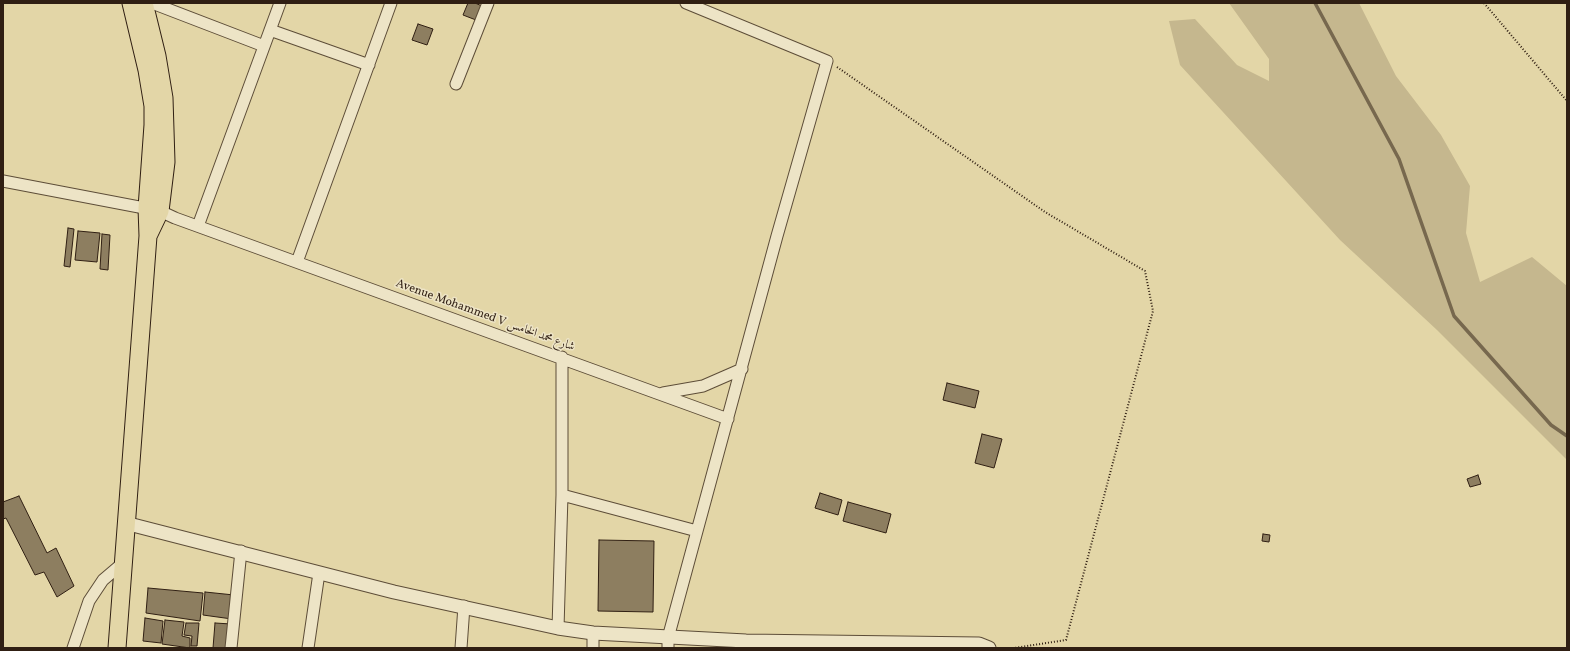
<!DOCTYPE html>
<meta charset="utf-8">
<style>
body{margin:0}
#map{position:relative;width:1570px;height:651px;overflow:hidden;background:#e3d6a7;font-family:Vollkorn,serif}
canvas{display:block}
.frame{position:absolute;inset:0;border:4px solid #301f13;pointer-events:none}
</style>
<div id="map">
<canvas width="1570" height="651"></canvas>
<div class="frame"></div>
</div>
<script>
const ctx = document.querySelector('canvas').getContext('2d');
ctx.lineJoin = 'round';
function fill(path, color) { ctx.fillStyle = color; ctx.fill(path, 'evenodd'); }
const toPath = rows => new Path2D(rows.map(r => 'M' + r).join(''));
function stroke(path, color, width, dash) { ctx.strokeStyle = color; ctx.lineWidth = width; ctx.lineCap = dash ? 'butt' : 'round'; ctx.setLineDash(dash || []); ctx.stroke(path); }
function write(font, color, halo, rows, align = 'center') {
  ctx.font = font + ' Vollkorn,Amiri,serif'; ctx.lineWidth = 3; ctx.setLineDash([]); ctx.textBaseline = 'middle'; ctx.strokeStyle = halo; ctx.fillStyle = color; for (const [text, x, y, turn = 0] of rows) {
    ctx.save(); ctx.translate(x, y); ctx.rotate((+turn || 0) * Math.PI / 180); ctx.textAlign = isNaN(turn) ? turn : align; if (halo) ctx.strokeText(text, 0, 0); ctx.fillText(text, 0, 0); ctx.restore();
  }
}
const green = toPath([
 [1229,3,1359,3,1396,76,1441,135,1470,186,1466,233,1480,282,1532,257,1567,286,1567,460,1437,330,1340,240,1180,65,1169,21,1195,19,1237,65,1269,81,1269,59]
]);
const stream = toPath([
 [1315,3,1399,159,1454,316,1551,425,1567,436]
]);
const building = toPath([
 [468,3,475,3,482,6,476,20,463,15,468,3],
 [418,24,433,29,427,45,412,40,418,24],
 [68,228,74,229,70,267,64,266,68,228],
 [78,231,100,233,97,262,75,260,78,231],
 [102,234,110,235,108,270,100,269,102,234],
 [947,383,979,391,975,408,943,400,947,383],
 [982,434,1002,439,994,468,975,463,982,434],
 [1478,475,1481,484,1470,487,1467,479,1478,475],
 [820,493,842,500,838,515,815,508,820,493],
 [19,496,47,553,56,548,74,586,57,597,44,572,35,575,6,518,3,519,3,502,19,496],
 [848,502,891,514,886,533,843,521,848,502],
 [1263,534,1270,535,1269,542,1262,541,1263,534],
 [599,540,654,541,653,612,598,611,599,540],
 [148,588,203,593,200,621,146,613,148,588],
 [205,592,234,595,232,619,203,615,205,592],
 [145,618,163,621,161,643,143,641,145,618],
 [165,620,184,622,182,636,190,638,190,648,162,644,165,620],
 [186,623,199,623,197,646,191,646,192,636,184,635,186,623],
 [215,623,231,624,229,648,213,648,215,623]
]);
const path = toPath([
 [1484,3,1567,101],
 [837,67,1045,212,1145,271,1153,311,1066,640,1014,648]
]);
const minor = toPath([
 [152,3,264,46],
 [270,30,369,65],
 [456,84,488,3],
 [3,181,160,211,175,218,728,419],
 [198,226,280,3],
 [297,262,391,3],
 [663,393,703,386,742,369],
 [562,495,697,531],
 [558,628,562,495,562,357],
 [73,648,89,601,103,580,123,563],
 [231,648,241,551],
 [308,648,319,573],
 [461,648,464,606],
 [593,648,593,633],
 [668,648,668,638,777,236,827,61,686,3]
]);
const tertiary = toPath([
 [125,523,394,592,558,628,593,633,746,641,979,644,989,648]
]);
const primary = toPath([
 [144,3,157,56,164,98,166,162,160,211,149,234],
 [117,648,148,236,147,208,153,125,153,106,147,70,131,3]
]);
const streetNames = [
 ["Avenue Mohammed V شارع محمد الخامس",485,316,20]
];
fill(green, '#c5b78e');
stroke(stream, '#77684e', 3.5);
fill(building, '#8d7e60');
stroke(building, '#301f13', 1);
stroke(minor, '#5d4d38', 13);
stroke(tertiary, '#5d4d38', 15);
stroke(primary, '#301f13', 19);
stroke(path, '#301f13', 2, [1, 2]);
stroke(minor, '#ede4c6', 11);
stroke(tertiary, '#ede4c6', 13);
stroke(primary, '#e3d6a7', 17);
write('12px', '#301f13', '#ede4c6', streetNames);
</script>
